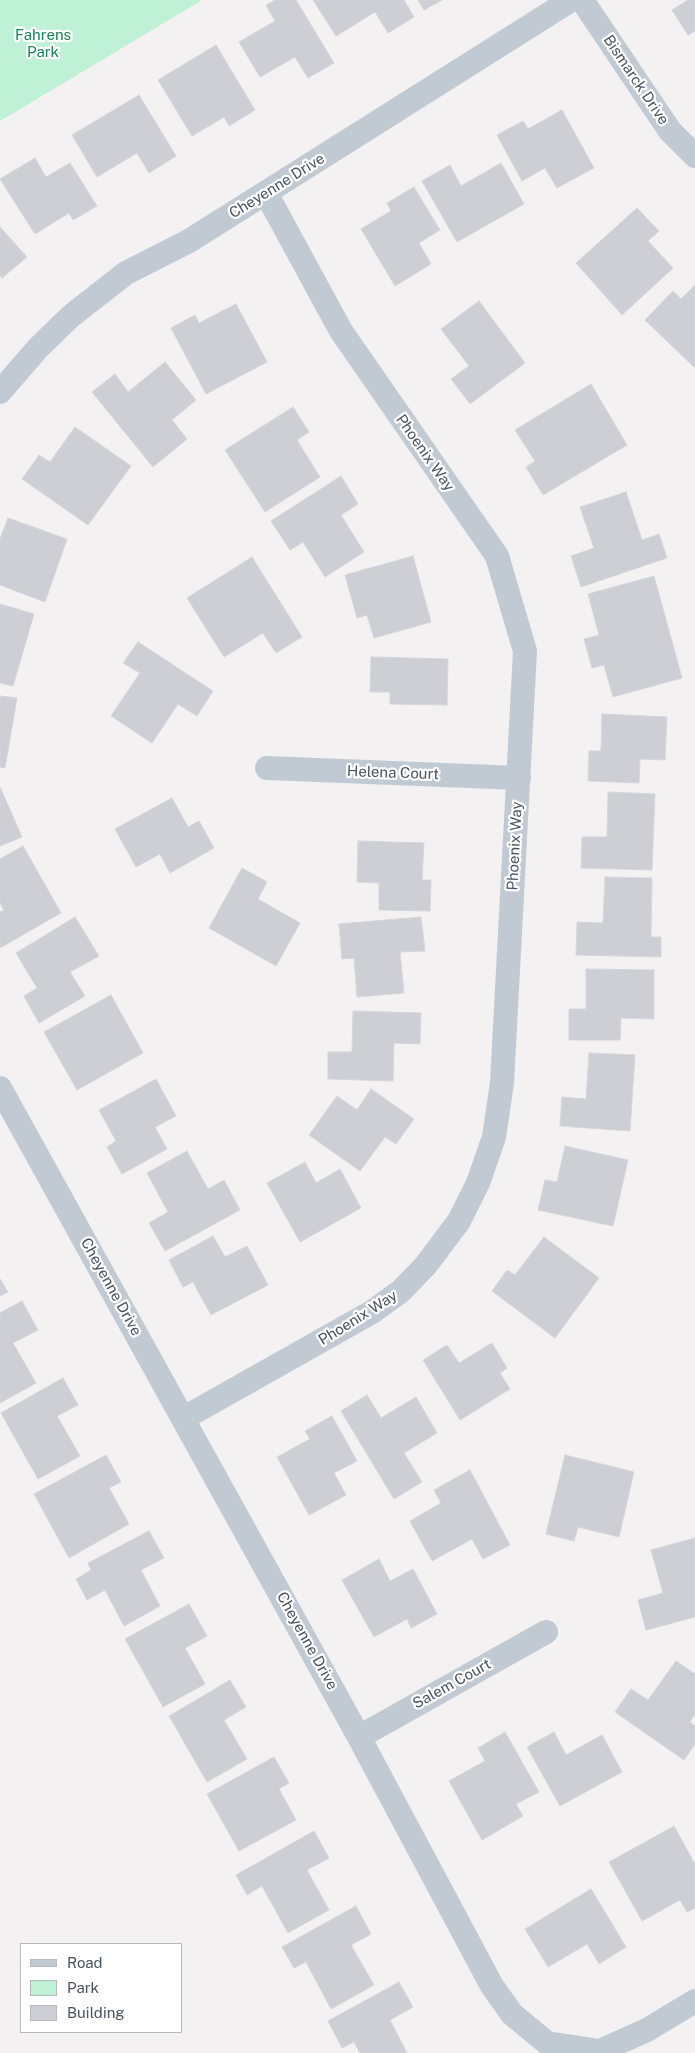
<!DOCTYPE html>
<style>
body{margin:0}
#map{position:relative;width:695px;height:2053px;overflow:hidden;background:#f3f1f1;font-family:"Public Sans",sans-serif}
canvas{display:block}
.legend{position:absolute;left:20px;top:1943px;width:162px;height:90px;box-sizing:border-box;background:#fff;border:1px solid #b6babf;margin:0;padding:6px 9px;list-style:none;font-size:15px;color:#48525f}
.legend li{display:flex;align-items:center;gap:10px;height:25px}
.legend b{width:25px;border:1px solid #b6babf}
</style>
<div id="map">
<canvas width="695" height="2053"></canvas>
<ul class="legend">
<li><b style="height:6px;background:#c1cad3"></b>Road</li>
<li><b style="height:14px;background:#bff1d6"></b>Park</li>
<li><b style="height:14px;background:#cdcfd5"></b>Building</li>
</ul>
</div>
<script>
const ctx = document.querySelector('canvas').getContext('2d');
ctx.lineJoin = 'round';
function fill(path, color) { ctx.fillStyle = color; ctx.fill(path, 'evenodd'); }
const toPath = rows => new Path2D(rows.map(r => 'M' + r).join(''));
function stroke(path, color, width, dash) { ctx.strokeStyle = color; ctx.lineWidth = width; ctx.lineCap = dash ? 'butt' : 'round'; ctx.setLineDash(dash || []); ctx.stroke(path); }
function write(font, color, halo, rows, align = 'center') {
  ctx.font = font + ' "Public Sans",sans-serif'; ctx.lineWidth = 4.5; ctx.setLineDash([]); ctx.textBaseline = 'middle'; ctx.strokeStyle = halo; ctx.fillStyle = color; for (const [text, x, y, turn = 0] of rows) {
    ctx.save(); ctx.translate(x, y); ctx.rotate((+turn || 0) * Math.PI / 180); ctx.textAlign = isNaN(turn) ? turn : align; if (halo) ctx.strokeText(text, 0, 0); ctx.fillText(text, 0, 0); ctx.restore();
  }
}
const green = toPath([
 [0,0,202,0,0,121]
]);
const building = toPath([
 [275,0,296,0,334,63,308,78,295,57,260,77,239,42,275,21,266,5,275,0],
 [313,0,404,0,414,17,388,33,375,12,336,36,313,0],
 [418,0,442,0,424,10,418,0],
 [688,0,695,0,695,31,688,35,672,10,688,0],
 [216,45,255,110,229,126,224,117,192,136,158,80,216,45],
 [139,95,176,156,149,173,137,153,97,177,72,135,139,95],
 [562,110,594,168,557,188,545,168,522,181,497,135,523,121,528,129,562,110],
 [35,158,46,177,70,163,97,206,73,220,69,213,35,234,0,179,35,158],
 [501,163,524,204,457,242,422,181,450,165,461,186,501,163],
 [414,187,440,230,419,243,431,264,395,286,361,229,391,211,387,203,414,187],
 [637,208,659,231,648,241,673,268,622,315,576,263,637,208],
 [0,227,27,257,2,278,0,275,0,227],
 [695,285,695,368,645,320,673,291,681,299,695,285],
 [479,301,525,363,470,404,451,379,469,366,441,329,479,301],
 [236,304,267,362,206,394,171,328,195,315,199,323,236,304],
 [165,362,196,400,172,420,187,439,153,467,92,392,115,374,128,392,165,362],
 [591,384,627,445,543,495,526,467,535,461,515,430,591,384],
 [293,407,309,432,297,440,320,477,265,512,225,450,293,407],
 [75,427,131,466,88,525,22,479,39,455,50,462,75,427],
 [341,476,358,504,341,515,364,552,325,577,303,542,290,550,271,521,341,476],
 [626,492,642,540,659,534,667,558,581,587,571,556,594,548,580,507,626,492],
 [8,518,67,539,45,602,0,585,0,539,8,518],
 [413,556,431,622,374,638,367,615,357,618,345,575,413,556],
 [252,557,302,637,276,653,263,633,224,657,187,598,252,557],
 [654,576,682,678,613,697,604,665,592,668,584,639,599,635,588,594,654,576],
 [0,604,34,614,13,686,0,683,0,604],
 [138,642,213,691,197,716,178,704,152,743,111,716,140,673,123,663,138,642],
 [371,657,448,659,447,705,390,704,390,692,370,692,371,657],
 [0,696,17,698,5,768,0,767,0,696],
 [602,714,667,717,665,760,640,759,639,783,588,781,589,751,601,751,602,714],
 [0,787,22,837,0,846,0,787],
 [608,792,655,794,652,870,581,868,582,837,607,837,608,792],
 [172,798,188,827,199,821,214,848,170,873,160,854,136,867,115,829,172,798],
 [358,841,424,843,422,880,431,880,430,911,379,910,379,883,357,882,358,841],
 [23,846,61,913,0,948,0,912,4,910,0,903,0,859,23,846],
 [242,868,267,882,258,899,300,923,276,966,209,928,242,868],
 [605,877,652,878,651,937,661,937,661,957,576,955,577,922,603,923,605,877],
 [75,917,99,956,70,972,85,996,39,1023,24,996,37,988,16,953,75,917],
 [421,917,425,951,400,952,404,993,357,997,354,958,342,959,339,924,421,917],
 [586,969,654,970,654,1019,621,1018,620,1040,569,1040,569,1009,586,1009,586,969],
 [111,995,143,1053,77,1090,44,1032,111,995],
 [353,1011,421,1013,420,1044,394,1043,393,1081,328,1079,328,1052,352,1052,353,1011],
 [589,1053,635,1055,630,1131,560,1126,562,1097,586,1099,589,1053],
 [156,1079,176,1116,155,1127,167,1149,122,1174,107,1147,116,1141,99,1110,156,1079],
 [371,1089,414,1119,396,1144,385,1137,360,1171,309,1135,337,1096,357,1110,371,1089],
 [565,1146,628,1160,613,1226,538,1210,545,1180,557,1182,565,1146],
 [187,1151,208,1189,224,1180,240,1210,165,1251,149,1223,168,1212,147,1173,187,1151],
 [305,1162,316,1183,340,1169,361,1208,300,1242,267,1183,305,1162],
 [213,1236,225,1257,247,1246,268,1285,211,1315,193,1282,183,1287,169,1260,213,1236],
 [544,1237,599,1278,555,1338,492,1291,507,1270,515,1275,544,1237],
 [0,1279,8,1292,0,1296,0,1279],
 [22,1301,38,1330,13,1343,36,1383,0,1403,0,1313,22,1301],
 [492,1343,507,1368,500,1373,510,1389,460,1420,423,1360,447,1345,459,1363,492,1343],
 [63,1378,78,1405,57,1416,80,1456,38,1479,1,1413,63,1378],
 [367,1395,381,1418,416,1397,437,1433,404,1453,422,1482,394,1499,341,1411,367,1395],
 [332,1416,357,1461,334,1473,346,1495,309,1515,277,1457,310,1439,305,1431,332,1416],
 [106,1455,121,1482,109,1488,129,1524,69,1558,34,1494,106,1455],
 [565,1455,634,1472,619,1537,578,1527,574,1541,546,1534,565,1455],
 [470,1470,510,1545,483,1559,472,1539,432,1561,410,1521,441,1503,434,1490,470,1470],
 [149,1531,164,1558,141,1570,160,1606,124,1626,105,1590,87,1600,76,1579,91,1570,88,1563,149,1531],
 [695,1538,695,1617,646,1630,638,1600,663,1593,651,1550,695,1538],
 [379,1559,390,1581,413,1569,437,1614,411,1628,407,1619,374,1637,342,1580,379,1559],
 [189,1604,207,1636,185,1648,205,1684,163,1707,125,1639,189,1604],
 [676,1661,695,1674,695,1714,690,1722,695,1726,695,1744,684,1760,615,1712,631,1689,648,1700,676,1661],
 [230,1680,246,1707,224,1720,247,1759,207,1782,169,1716,230,1680],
 [505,1732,539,1792,516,1804,523,1816,482,1840,449,1781,485,1761,478,1748,505,1732],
 [554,1732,566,1755,602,1735,622,1772,560,1806,527,1747,554,1732],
 [274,1757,289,1783,279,1789,296,1820,239,1851,207,1794,274,1757],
 [674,1826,695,1864,695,1908,687,1912,680,1900,642,1921,609,1862,674,1826],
 [314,1831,329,1858,307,1870,329,1910,288,1933,262,1886,247,1895,236,1875,314,1831],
 [591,1889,626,1947,599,1964,587,1944,548,1967,525,1929,591,1889],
 [356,1906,371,1934,351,1945,374,1985,331,2009,306,1962,294,1968,282,1947,356,1906],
 [399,1982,413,2007,390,2020,407,2053,360,2053,354,2042,342,2048,328,2021,399,1982]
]);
const minor = toPath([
 [582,0,670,131,695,156],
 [0,392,38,348,71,316,126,273,189,241,571,0],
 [267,768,519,778],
 [0,1088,359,1737,492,1986,512,2014,547,2043,600,2051,647,2030,695,2001],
 [184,1418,372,1312,401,1291,426,1265,459,1221,478,1183,494,1137,502,1083,525,651,497,556,341,331,266,193],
 [359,1737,546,1632]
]);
const parkNames = [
 ["Fahrens",43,35],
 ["Park",43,52]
];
const streetNames = [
 ["Bismarck Drive",636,80,56],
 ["Cheyenne Drive",277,186,-32],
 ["Phoenix Way",425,453,55],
 ["Helena Court",393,773,2],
 ["Phoenix Way",515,846,-87],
 ["Cheyenne Drive",111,1287,61],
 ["Phoenix Way",358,1318,-32],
 ["Cheyenne Drive",307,1641,61],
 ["Salem Court",452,1684,-29]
];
fill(green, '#bff1d6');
fill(building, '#cdcfd5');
stroke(building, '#d5d6dc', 1);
stroke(minor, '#c1cad3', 24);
write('15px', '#158355', '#fff', parkNames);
write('15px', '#48525f', '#fff', streetNames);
</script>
